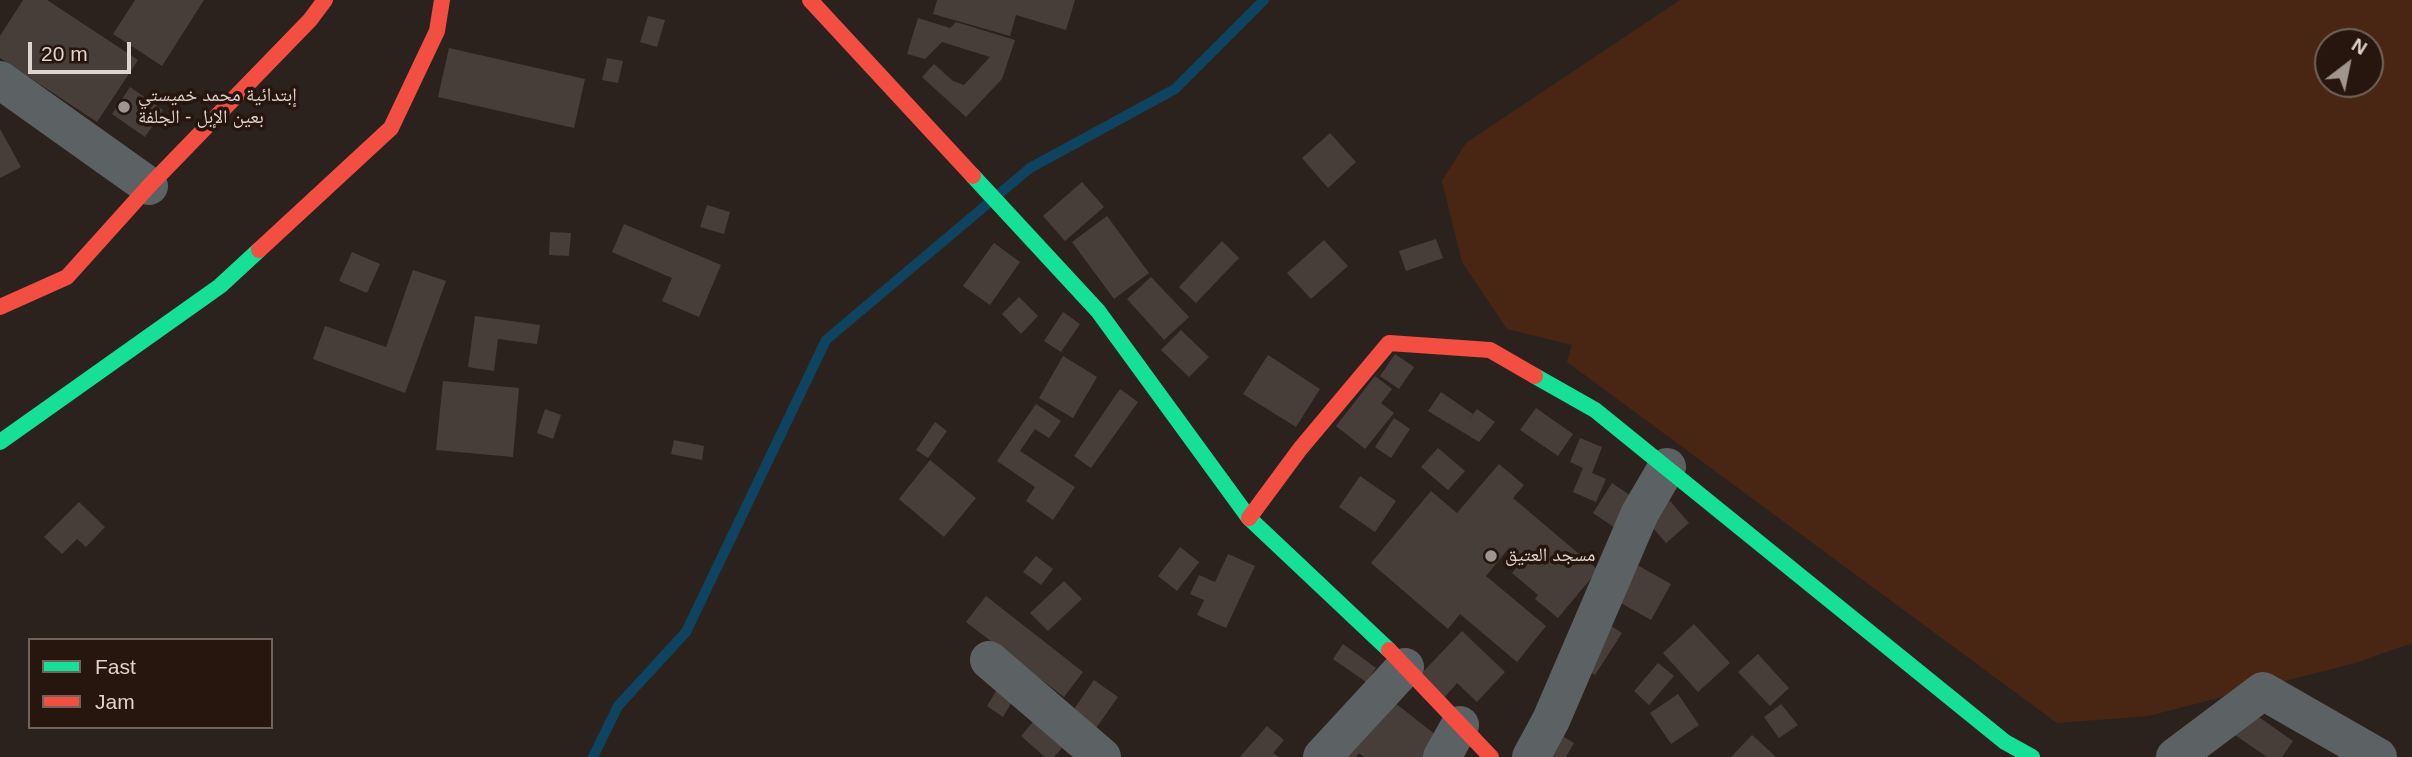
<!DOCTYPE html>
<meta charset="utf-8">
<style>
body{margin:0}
#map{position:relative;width:2412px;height:757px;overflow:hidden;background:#2c221d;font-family:Arial,sans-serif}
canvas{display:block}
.legend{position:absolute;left:28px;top:638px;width:245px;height:91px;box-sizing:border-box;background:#27160e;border:2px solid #71625a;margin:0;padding:9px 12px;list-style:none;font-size:21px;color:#dfd3cd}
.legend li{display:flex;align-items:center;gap:14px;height:35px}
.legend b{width:35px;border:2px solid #71625a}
.north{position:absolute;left:2314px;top:28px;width:70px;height:70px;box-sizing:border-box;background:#27160e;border:2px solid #71625a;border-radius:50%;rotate:32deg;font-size:19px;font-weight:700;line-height:28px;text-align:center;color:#dfd3cd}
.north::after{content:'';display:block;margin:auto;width:24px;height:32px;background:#a0958f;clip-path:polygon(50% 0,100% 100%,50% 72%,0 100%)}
.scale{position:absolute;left:28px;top:42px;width:103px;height:32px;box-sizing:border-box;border:4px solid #dfd3cd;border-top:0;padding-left:9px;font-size:21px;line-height:24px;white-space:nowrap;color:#dfd3cd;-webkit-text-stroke:5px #27160e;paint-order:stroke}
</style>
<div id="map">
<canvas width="2412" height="757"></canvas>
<ul class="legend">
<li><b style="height:9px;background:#16e098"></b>Fast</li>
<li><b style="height:9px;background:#f24e42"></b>Jam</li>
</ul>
<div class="north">N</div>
<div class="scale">20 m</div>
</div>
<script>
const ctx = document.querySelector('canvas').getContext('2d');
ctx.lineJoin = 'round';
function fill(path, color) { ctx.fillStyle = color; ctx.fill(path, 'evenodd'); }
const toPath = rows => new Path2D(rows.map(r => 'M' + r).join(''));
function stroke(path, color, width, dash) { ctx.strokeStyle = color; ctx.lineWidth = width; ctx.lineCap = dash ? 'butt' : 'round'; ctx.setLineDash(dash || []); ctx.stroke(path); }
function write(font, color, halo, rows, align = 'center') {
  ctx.font = font + ' Arial,"Noto Naskh Arabic",sans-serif'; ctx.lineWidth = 7; ctx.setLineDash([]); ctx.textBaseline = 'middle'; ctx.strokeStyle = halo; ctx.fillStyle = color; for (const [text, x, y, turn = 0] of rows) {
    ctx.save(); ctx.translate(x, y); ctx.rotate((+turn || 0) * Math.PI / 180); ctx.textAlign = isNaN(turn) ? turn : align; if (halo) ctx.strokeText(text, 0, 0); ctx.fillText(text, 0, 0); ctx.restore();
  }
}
const green = toPath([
 [1680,0,2412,0,2412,643,2355,663,2148,716,2057,723,1567,362,1572,345,1507,329,1462,262,1442,181,1466,143],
 [2328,42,2370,42,2370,84,2328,84]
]);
const stream = toPath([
 [593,757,618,706,686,632,826,340,1030,168,1175,89,1264,0]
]);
const building = toPath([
 [23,0,47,0,138,60,97,122,0,58,0,36],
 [135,0,204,0,162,66,113,34],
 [937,0,1075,0,1066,30,1016,15,1010,36,933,14],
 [648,16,665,20,657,47,640,42],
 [918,18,950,28,956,22,1015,40,1002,79,966,117,922,77,934,64,953,81,964,85,990,57,942,42,925,59,907,54],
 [449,48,585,79,574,128,438,97],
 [607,58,623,61,618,83,602,80],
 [130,87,163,110,145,137,112,114],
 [0,129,21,167,0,178],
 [1330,133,1356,162,1328,188,1302,158],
 [1082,182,1104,207,1065,241,1043,216],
 [707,205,730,212,724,234,700,227],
 [1107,216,1149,273,1114,299,1072,242],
 [624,224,721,265,699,317,662,301,672,278,612,252],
 [550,232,571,233,569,256,549,255],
 [1436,239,1443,258,1406,271,1399,251],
 [1324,240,1348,266,1311,299,1287,273],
 [1222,241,1239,258,1196,303,1179,287],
 [994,243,1020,262,990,305,963,286],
 [352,252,380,264,367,293,339,281],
 [413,270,446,281,405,393,313,359,325,326,386,347],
 [1151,277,1189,317,1164,340,1127,299],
 [1019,297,1038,316,1021,334,1002,314],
 [1063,312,1080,324,1061,352,1044,341],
 [475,316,540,325,537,344,498,339,494,371,468,367],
 [1181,330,1209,357,1189,377,1161,350],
 [1395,354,1414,367,1399,389,1380,376],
 [1268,355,1320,389,1296,427,1243,394],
 [1063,356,1097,377,1073,418,1039,398],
 [1375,376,1392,389,1381,403,1394,413,1365,449,1336,426],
 [443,381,519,388,513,457,436,450],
 [1120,389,1138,402,1091,468,1074,456],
 [1441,392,1473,414,1466,424,1477,409,1495,422,1479,442,1428,411],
 [1036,404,1061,421,1049,438,1035,429,1020,451,1075,487,1053,520,1026,501,1035,487,997,461],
 [1536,408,1573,434,1558,456,1520,430],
 [545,409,561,415,553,439,537,433],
 [1394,418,1410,429,1391,458,1375,447],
 [935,422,947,431,928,458,916,450],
 [1580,438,1602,447,1592,473,1606,479,1596,502,1573,492,1583,468,1570,462],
 [674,440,704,446,702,460,671,454],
 [1438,448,1465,471,1448,490,1421,467],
 [930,460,976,498,944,537,899,499],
 [1499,464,1524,485,1513,498,1598,570,1558,618,1535,599,1538,595,1512,573,1523,560,1509,548,1486,576,1546,626,1517,662,1460,614,1448,629,1371,563,1431,491,1457,513],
 [1360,476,1396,501,1375,532,1339,507],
 [1612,483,1643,504,1624,534,1593,513],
 [1670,501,1689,523,1666,543,1647,521],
 [79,502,105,527,86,547,77,539,62,554,44,537],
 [1180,547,1199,562,1177,591,1158,576],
 [1228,554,1255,566,1226,628,1197,615,1204,600,1190,594,1199,575,1215,582],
 [1036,556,1053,569,1041,585,1023,572],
 [1630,561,1671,584,1651,620,1610,597],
 [1064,581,1082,599,1048,631,1030,613],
 [986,596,1083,672,1064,697,966,622],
 [1607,623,1622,633,1595,675,1580,665],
 [1694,624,1730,663,1698,692,1663,653],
 [1462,631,1505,672,1477,702,1457,683,1444,698,1420,675],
 [1343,644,1376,668,1366,682,1333,659],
 [1758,654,1789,688,1770,706,1738,672],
 [1658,663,1674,676,1649,705,1634,691],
 [1094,680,1118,697,1094,731,1070,715],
 [998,688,1014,698,1003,717,987,706],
 [1678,694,1699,725,1671,744,1650,713],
 [1390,699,1445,742,1434,757,1364,757,1359,753,1356,757,1345,757],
 [1781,704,1798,725,1779,738,1764,717],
 [2250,711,2293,741,2282,757,2267,757,2235,735],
 [1039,715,1068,741,1054,757,1045,757,1021,736],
 [1267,726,1284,740,1273,753,1279,757,1240,757],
 [1554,731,1574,743,1566,757,1539,757],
 [1752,735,1776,757,1731,757]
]);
const street = toPath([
 [0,80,149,186],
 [989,660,1102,757],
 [1322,757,1405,667],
 [1442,757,1460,725],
 [1531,757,1551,720,1640,513,1667,467],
 [2175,757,2263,691,2378,757]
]);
const fast = toPath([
 [973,176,1098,311,1249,518,1389,650],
 [1535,376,1595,410,2005,742,2032,757],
 [0,442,220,286,259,250]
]);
const jam = toPath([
 [810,0,973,176],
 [259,250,391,128,437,31,442,0],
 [0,307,67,277,149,186,310,20,325,0],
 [1249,518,1300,449,1389,343,1490,350,1535,376],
 [1389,650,1491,757]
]);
const markers = [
 [124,107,7,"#a0958f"],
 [1491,556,7,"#a0958f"]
];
const poiNames = [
 ["إبتدائية محمد خميستي",138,96],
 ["بعين الإبل - الجلفة",138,118],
 ["مسجد العتيق",1505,556]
];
fill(green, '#492614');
stroke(stream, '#0e445f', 10);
fill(building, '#473e3a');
stroke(street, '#5c6164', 38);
stroke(fast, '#16e098', 16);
stroke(jam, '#f24e42', 16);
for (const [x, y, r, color] of markers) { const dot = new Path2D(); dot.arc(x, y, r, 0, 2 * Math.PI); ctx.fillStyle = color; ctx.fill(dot); stroke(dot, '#27160e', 2.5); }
write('19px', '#dfd3cd', '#27160e', poiNames, 'left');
</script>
